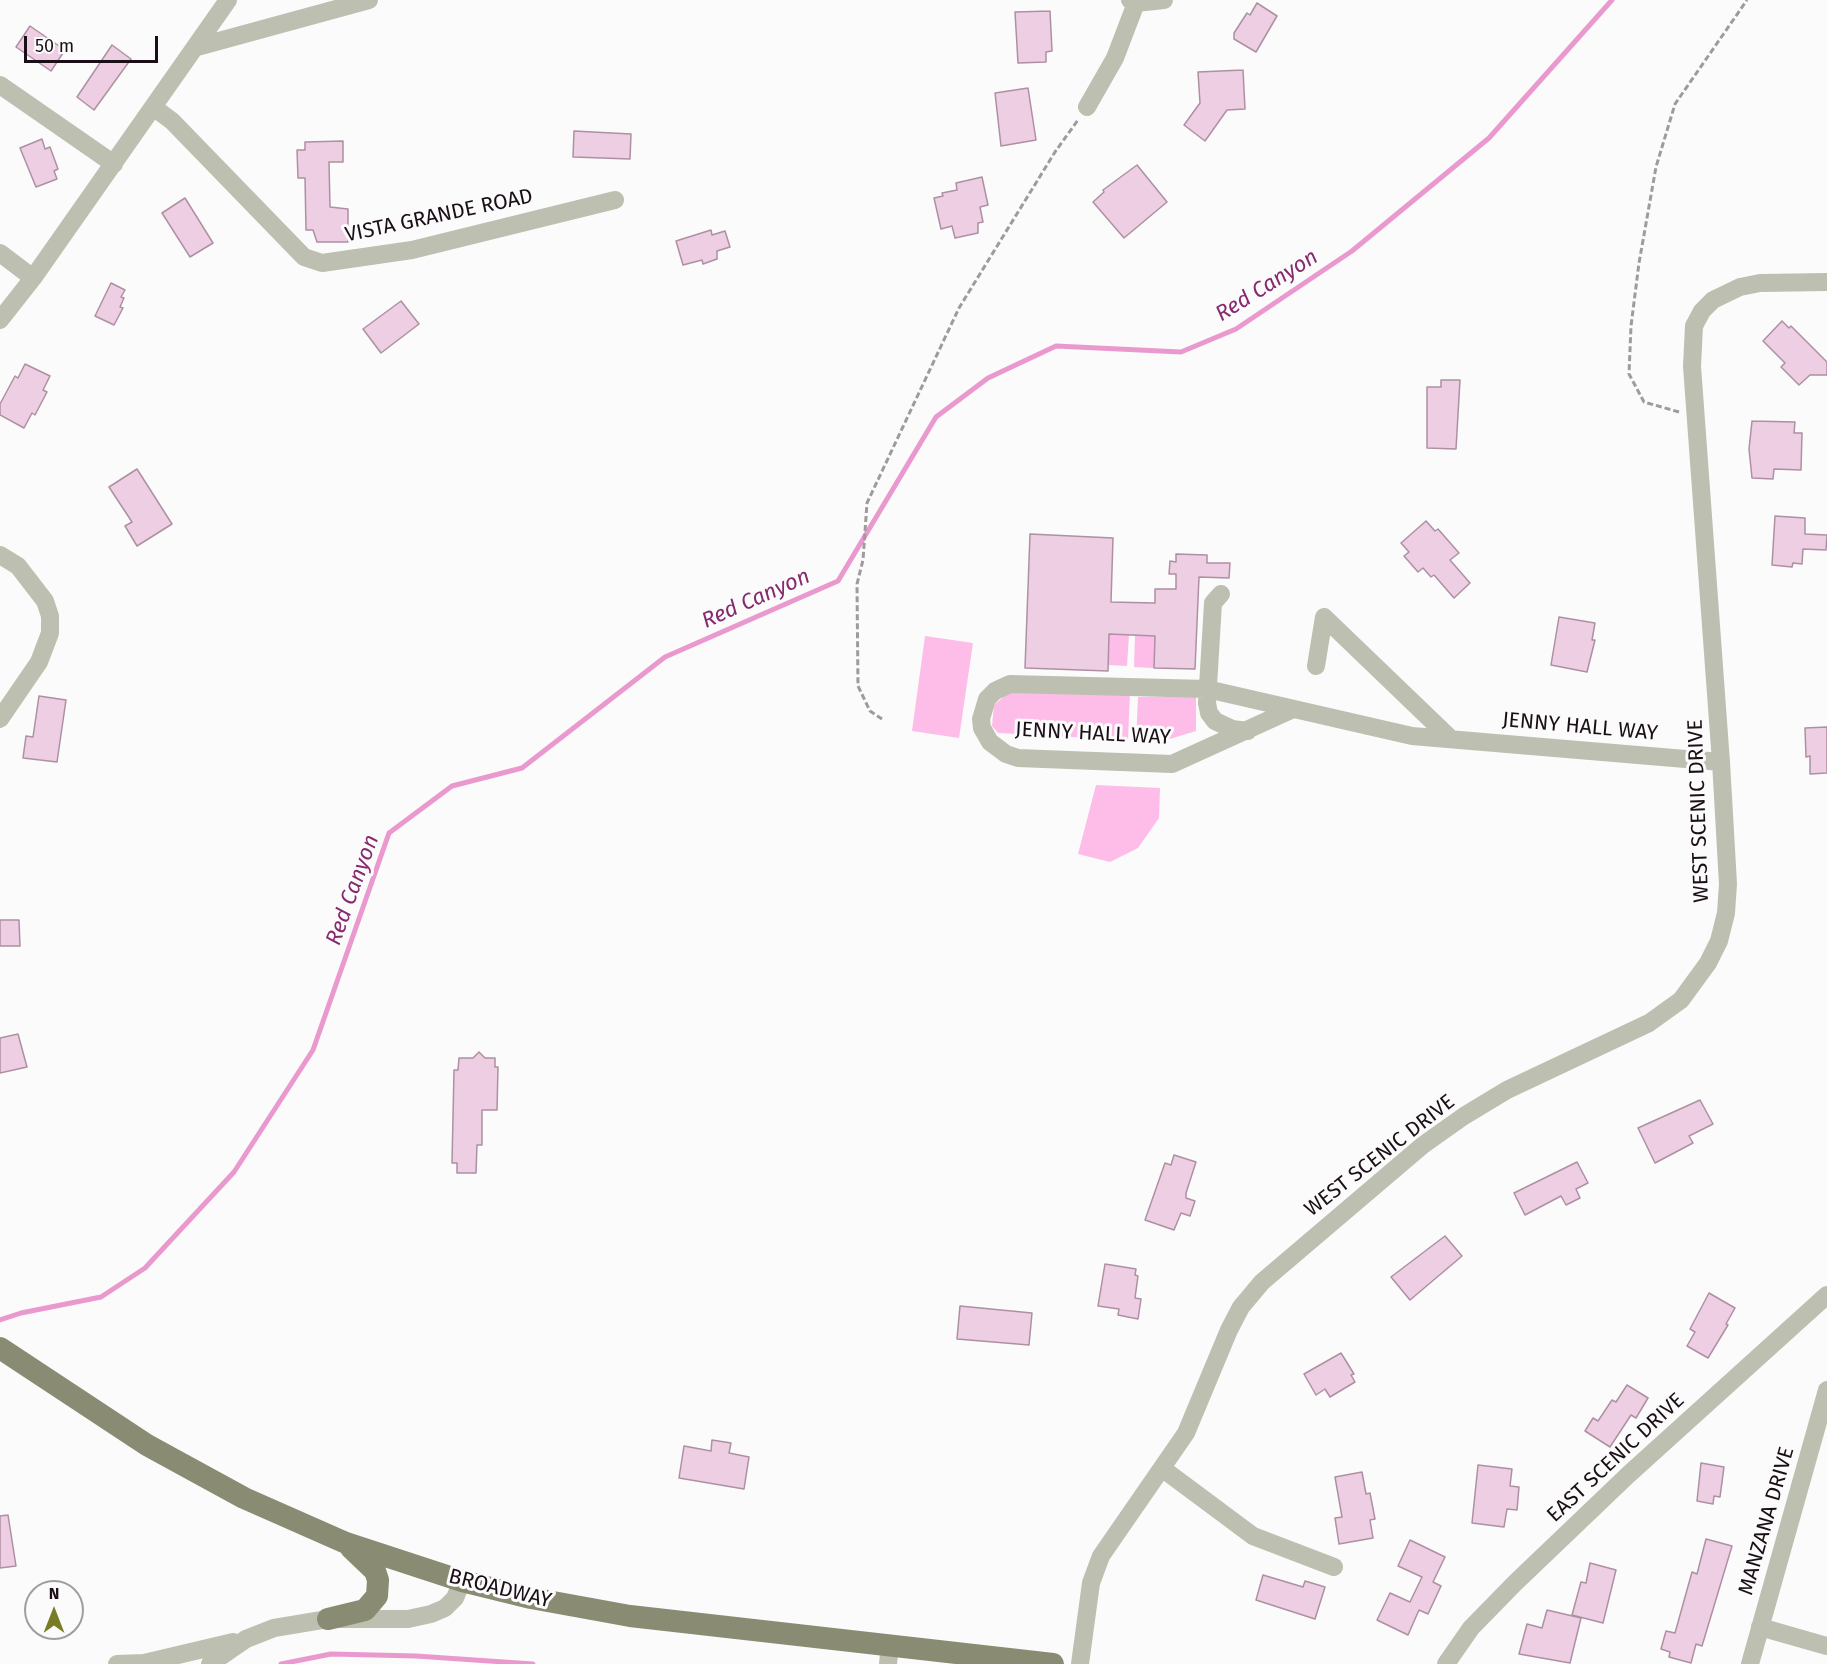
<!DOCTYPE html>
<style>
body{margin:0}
#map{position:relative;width:1827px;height:1664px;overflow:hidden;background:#fbfbfb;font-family:"Fira Sans",sans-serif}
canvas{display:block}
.north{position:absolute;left:24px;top:1580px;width:60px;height:60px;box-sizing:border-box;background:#fbfbfb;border:2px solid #a19d9f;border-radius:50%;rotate:0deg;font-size:16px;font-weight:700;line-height:24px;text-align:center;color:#1a0f16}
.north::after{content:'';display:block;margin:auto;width:21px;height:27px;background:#777c25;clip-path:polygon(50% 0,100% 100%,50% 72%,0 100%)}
.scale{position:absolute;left:24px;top:36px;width:134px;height:27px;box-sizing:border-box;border:3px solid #1a0f16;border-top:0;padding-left:8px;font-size:18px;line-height:21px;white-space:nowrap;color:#1a0f16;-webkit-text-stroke:4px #fbfbfb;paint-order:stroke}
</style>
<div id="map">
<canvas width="1827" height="1664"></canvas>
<div class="north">N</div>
<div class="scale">50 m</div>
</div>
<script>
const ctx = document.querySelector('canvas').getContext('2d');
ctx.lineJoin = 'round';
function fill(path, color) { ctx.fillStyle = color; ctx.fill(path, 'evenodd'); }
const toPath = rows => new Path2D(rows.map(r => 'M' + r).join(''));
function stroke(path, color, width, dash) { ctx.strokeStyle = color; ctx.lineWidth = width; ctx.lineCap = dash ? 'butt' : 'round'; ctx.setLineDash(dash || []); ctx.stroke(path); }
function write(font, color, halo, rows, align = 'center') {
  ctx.font = font + ' "Fira Sans",sans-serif'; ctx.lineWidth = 6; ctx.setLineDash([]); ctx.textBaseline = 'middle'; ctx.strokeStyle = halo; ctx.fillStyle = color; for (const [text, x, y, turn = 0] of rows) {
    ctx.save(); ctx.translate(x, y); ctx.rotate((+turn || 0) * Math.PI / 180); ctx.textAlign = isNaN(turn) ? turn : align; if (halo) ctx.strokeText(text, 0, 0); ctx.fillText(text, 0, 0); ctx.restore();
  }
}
const green = toPath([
 [1109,634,1129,635,1127,666,1108,665],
 [1135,635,1155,636,1154,668,1134,667],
 [925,636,973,643,959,738,912,731],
 [1022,690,1130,693,1128,740,998,733,992,726,994,705,1008,693],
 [1138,697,1196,697,1196,731,1163,741,1136,741],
 [1096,785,1160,788,1159,818,1138,848,1110,862,1078,854]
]);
const stream = toPath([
 [0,1320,21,1313,101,1297,145,1268,234,1172,313,1050,389,833,452,786,522,768,665,657,838,581,936,417,988,378,1056,346,1181,352,1236,329,1352,251,1489,138,1612,0],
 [281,1664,331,1654,416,1656,533,1664]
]);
const building = toPath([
 [1257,3,1277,16,1256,52,1234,39,1234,33,1247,13,1250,15,1257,3],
 [1050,11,1052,51,1046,52,1046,62,1018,63,1015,12,1050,11],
 [30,26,65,50,51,71,16,47,30,26],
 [112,45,131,59,94,110,77,97,112,45],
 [1243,70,1245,109,1227,110,1205,141,1184,125,1200,103,1198,72,1243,70],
 [1028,88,1036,140,1001,146,995,93,1028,88],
 [574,131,631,134,630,159,573,157,574,131],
 [42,139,45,149,50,147,58,169,54,171,57,179,36,187,20,148,42,139],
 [343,141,343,162,329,162,330,207,348,209,348,242,317,242,313,230,306,230,305,178,298,178,297,150,305,150,305,142,343,141],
 [1137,165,1167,202,1124,238,1093,202,1104,192,1103,190,1137,165],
 [982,177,988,205,980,207,983,222,978,223,978,233,955,238,952,226,941,229,934,198,943,196,942,193,957,190,956,183,982,177],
 [185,198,213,243,190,257,162,213,185,198],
 [711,230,712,235,725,231,730,247,717,251,717,259,703,264,702,260,683,265,676,241,711,230],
 [111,283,125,290,121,297,124,298,120,307,123,308,114,325,95,316,111,283],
 [401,301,419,324,381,353,363,329,401,301],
 [1782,321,1789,328,1791,326,1827,362,1827,375,1810,375,1799,385,1781,367,1785,363,1763,341,1782,321],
 [25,364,50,376,43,390,47,392,35,415,32,413,24,428,0,415,0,404,15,376,18,378,25,364],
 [1441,380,1460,380,1456,449,1427,448,1427,387,1441,387,1441,380],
 [1752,421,1795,422,1794,433,1802,433,1801,470,1774,469,1773,479,1752,478,1749,449,1752,421],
 [137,469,172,524,137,546,125,526,132,522,109,487,137,469],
 [1775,516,1805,518,1805,534,1827,535,1826,550,1803,549,1802,564,1793,563,1792,567,1772,565,1775,516],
 [1426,521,1435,531,1438,529,1459,553,1450,560,1470,583,1454,598,1434,575,1431,577,1423,568,1418,572,1404,556,1409,552,1401,543,1426,521],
 [1030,534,1113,538,1111,602,1155,603,1155,589,1176,589,1176,574,1169,574,1170,561,1176,562,1176,554,1207,555,1207,563,1230,563,1229,578,1199,577,1195,669,1154,668,1155,636,1109,634,1108,671,1025,668,1030,534],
 [1559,617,1595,623,1592,640,1595,640,1587,672,1551,665,1559,617],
 [39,696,66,700,57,762,23,758,26,736,33,737,39,696],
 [1827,727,1827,773,1810,774,1810,756,1806,757,1805,728,1827,727],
 [0,920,19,920,20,946,0,946,0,920],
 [18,1034,27,1067,0,1073,0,1038,18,1034],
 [479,1052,485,1058,495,1058,495,1067,498,1067,497,1110,482,1110,482,1145,477,1145,476,1173,457,1173,457,1163,452,1163,454,1070,458,1070,459,1058,473,1058,479,1052],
 [1700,1100,1713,1124,1689,1136,1693,1143,1655,1163,1638,1128,1700,1100],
 [1174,1155,1196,1162,1186,1193,1186,1198,1195,1201,1190,1216,1181,1213,1174,1230,1145,1220,1165,1163,1171,1165,1174,1155],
 [1577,1162,1588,1183,1576,1189,1580,1198,1566,1205,1561,1196,1525,1215,1514,1193,1577,1162],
 [1445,1236,1462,1256,1410,1300,1391,1277,1445,1236],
 [1105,1264,1136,1269,1135,1275,1138,1276,1135,1298,1141,1299,1138,1319,1118,1315,1119,1309,1098,1306,1105,1264],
 [1709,1293,1735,1308,1726,1324,1728,1325,1708,1358,1687,1346,1695,1332,1690,1329,1709,1293],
 [960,1306,1032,1313,1029,1345,957,1339,960,1306],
 [1341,1353,1354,1374,1351,1375,1355,1382,1330,1397,1325,1389,1316,1395,1304,1374,1341,1353],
 [1627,1385,1648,1398,1636,1418,1631,1415,1610,1447,1585,1431,1593,1418,1598,1421,1612,1400,1616,1402,1627,1385],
 [712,1440,731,1443,729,1453,749,1457,744,1489,679,1478,684,1446,711,1451,712,1440],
 [1701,1463,1724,1467,1720,1497,1714,1496,1713,1504,1697,1501,1701,1463],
 [1478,1465,1512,1469,1510,1486,1519,1487,1517,1510,1507,1509,1504,1527,1472,1523,1478,1465],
 [1362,1472,1366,1494,1370,1493,1375,1519,1370,1520,1373,1538,1339,1544,1335,1518,1342,1517,1335,1477,1362,1472],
 [8,1515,16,1566,0,1568,0,1516,8,1515],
 [1706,1539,1732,1546,1702,1646,1696,1644,1691,1663,1669,1657,1670,1652,1661,1649,1666,1631,1675,1633,1692,1572,1697,1574,1706,1539],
 [1410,1540,1445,1557,1433,1582,1441,1586,1428,1614,1419,1610,1408,1635,1377,1620,1390,1593,1410,1602,1422,1577,1398,1566,1410,1540],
 [1590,1563,1616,1570,1603,1623,1572,1615,1581,1582,1586,1583,1590,1563],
 [1263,1575,1303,1587,1305,1581,1325,1587,1315,1619,1256,1600,1263,1575],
 [1547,1610,1581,1618,1570,1663,1519,1654,1527,1624,1542,1628,1547,1610]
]);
const path = toPath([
 [1679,412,1644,402,1629,374,1631,326,1639,263,1656,167,1675,104,1747,0],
 [882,719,870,711,858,686,857,584,863,560,867,503,959,308,1055,152,1078,120]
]);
const minor = toPath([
 [1130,0,1136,3,1164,0],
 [197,47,369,0],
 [0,85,114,164],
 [153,107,172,121,304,257,322,263,412,250,615,200],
 [1087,107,1115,58,1136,3],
 [0,253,33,278],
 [0,320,33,278,228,0],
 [0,555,18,566,45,601,50,616,50,633,39,662,0,719],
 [1221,594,1213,603,1207,703,1209,713,1215,721,1232,729,1248,731],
 [1316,666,1324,617,1451,739],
 [1293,709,1172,764,1018,758,1006,754,990,742,982,728,981,719,987,699,995,691,1010,684,1207,689,1412,736,1721,762],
 [1163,1469,1253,1536,1334,1567],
 [1760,1627,1827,1646],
 [117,1664,144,1663,233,1642],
 [210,1664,246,1639,274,1628,328,1619,408,1619,431,1614,445,1608,455,1598,462,1581],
 [888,1664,890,1644],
 [1080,1664,1091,1583,1101,1556,1186,1433,1229,1330,1241,1307,1262,1282,1423,1145,1464,1116,1507,1090,1649,1023,1681,1000,1708,963,1719,941,1726,913,1728,884,1721,762,1692,366,1694,326,1702,311,1713,300,1740,287,1760,283,1827,282],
 [1446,1664,1471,1628,1515,1583,1628,1475,1827,1295],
 [1750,1664,1827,1390]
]);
const major = toPath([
 [0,1348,147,1445,244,1498,346,1543,462,1581,531,1598,630,1616,1053,1664],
 [328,1619,365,1610,377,1596,378,1580,375,1571,351,1548]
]);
const streetNames = [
 ["VISTA GRANDE ROAD",439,216,-12],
 ["JENNY HALL WAY",1580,727,5],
 ["JENNY HALL WAY",1093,734,3],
 ["WEST SCENIC DRIVE",1699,811,-92],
 ["WEST SCENIC DRIVE",1380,1156,-38],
 ["EAST SCENIC DRIVE",1616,1458,-43],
 ["MANZANA DRIVE",1767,1521,-74],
 ["BROADWAY",500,1589,14]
];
const waterNames = [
 ["Red Canyon",1267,286,-32],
 ["Red Canyon",756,599,-24],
 ["Red Canyon",353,890,-70]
];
fill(green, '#febde8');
stroke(stream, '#ea99cf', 5);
fill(building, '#eecee2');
stroke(building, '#ae90a3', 1.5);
stroke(path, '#9f9a9d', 3, [6, 3]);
stroke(minor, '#bdbfb0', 18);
stroke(major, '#898c72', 22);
write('21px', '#1a0f16', '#fbfbfb', streetNames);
write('italic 22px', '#86296e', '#fbfbfb', waterNames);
</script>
